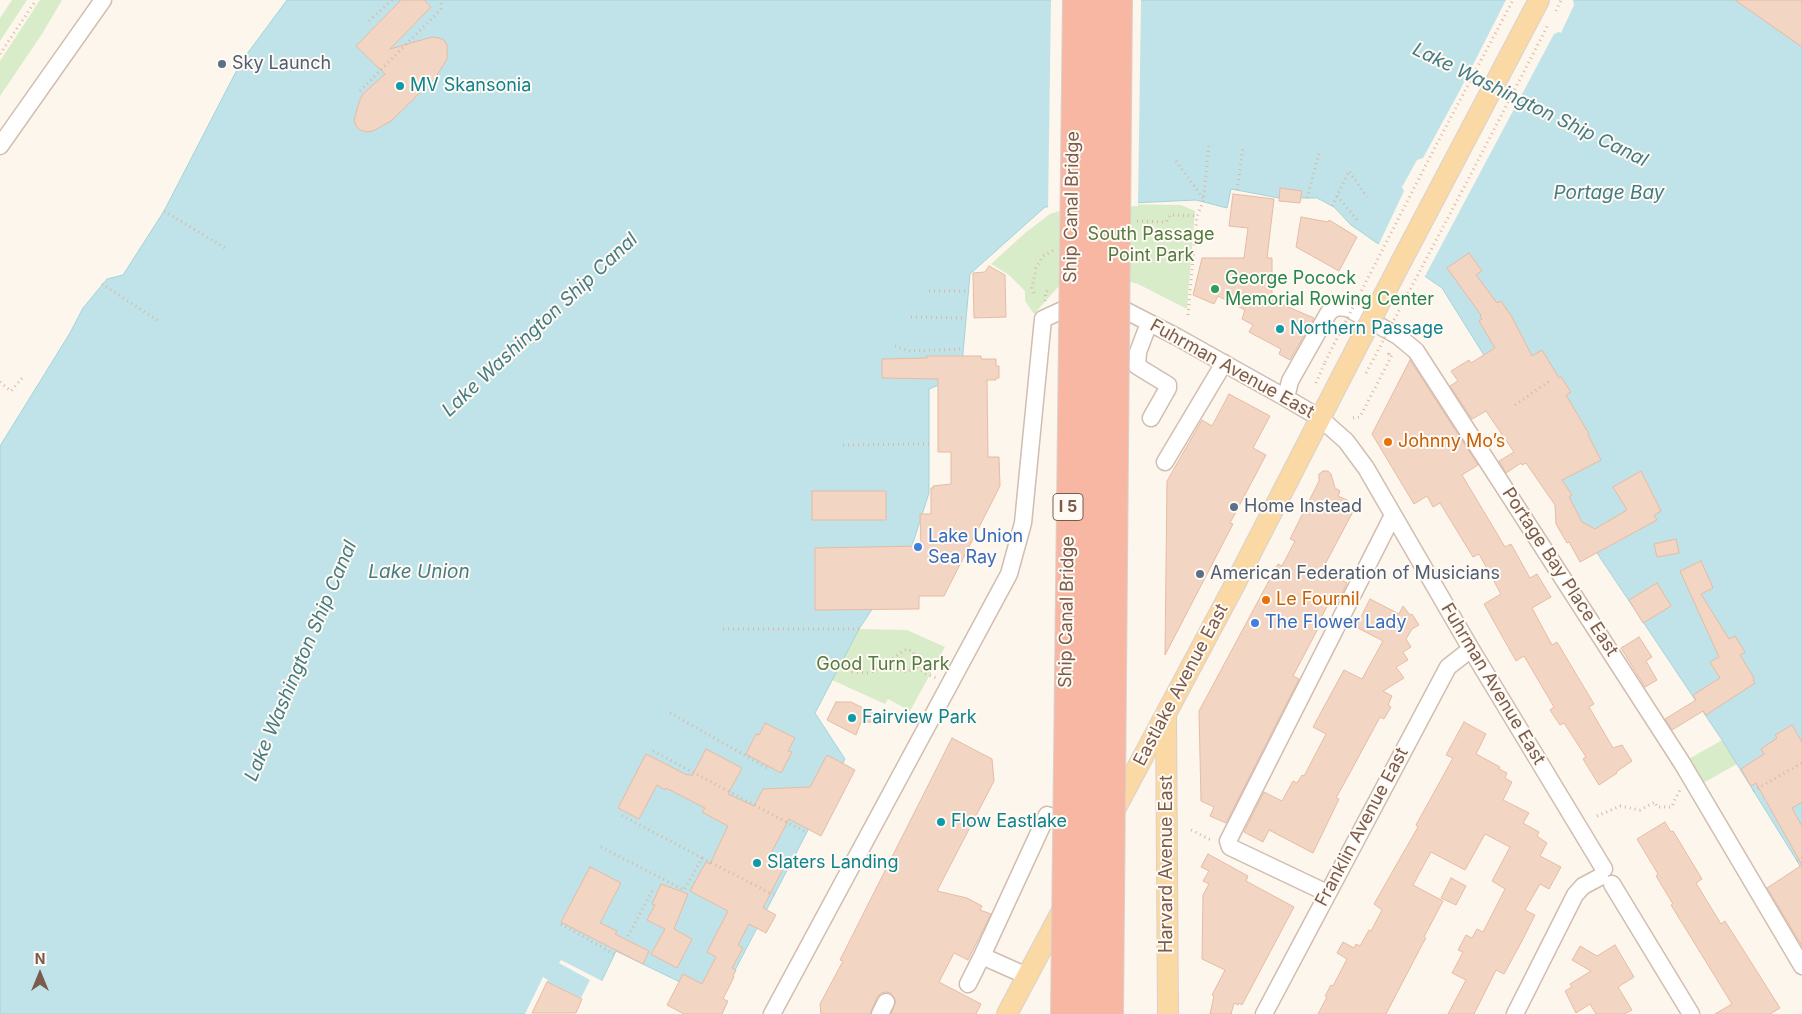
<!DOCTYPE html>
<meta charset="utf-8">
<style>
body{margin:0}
#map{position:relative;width:1802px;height:1014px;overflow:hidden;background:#fdf6ec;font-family:Inter,sans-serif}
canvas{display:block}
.north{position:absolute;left:15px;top:949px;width:50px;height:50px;-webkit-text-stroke:4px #fffaf3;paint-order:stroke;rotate:0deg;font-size:14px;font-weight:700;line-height:20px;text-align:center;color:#7a5c4d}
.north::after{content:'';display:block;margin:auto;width:18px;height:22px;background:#7a5c4d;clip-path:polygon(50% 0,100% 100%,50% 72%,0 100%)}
</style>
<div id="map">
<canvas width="1802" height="1014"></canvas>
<div class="north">N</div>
</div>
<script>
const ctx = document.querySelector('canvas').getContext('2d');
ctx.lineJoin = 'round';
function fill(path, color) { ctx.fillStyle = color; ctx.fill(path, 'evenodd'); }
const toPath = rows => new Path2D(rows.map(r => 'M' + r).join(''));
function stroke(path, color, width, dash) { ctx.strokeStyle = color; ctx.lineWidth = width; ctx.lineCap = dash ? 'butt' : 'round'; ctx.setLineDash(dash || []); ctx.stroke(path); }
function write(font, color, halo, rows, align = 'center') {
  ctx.font = font + ' Inter,sans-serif'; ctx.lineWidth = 4; ctx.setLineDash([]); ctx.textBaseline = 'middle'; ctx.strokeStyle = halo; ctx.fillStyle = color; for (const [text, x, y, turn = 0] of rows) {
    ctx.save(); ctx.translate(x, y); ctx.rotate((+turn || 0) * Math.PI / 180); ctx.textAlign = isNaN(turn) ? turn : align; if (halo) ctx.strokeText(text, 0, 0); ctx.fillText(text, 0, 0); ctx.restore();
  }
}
const green = toPath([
 [12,0,27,0,0,41,0,18],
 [40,0,62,0,42,34,0,96,0,61],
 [1110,204,1181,205,1195,211,1187,309,1138,284,1100,274,1059,286,1034,314,1025,301,1025,291,1009,275,991,264,1025,233,1050,214,1075,206],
 [859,629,907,630,945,647,910,711,888,699,885,704,832,680],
 [1722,740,1737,764,1696,787,1682,763]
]);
const water = toPath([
 [287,0,1802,0,1802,869,1722,740,1599,556,1515,405,1442,288,1351,225,1334,207,1317,198,1279,198,1231,189,1227,208,1196,200,1045,207,970,274,961,376,929,389,929,493,910,552,859,629,815,713,845,759,719,1001,616,951,586,1014,0,1014,0,446,70,333,83,308,107,279,123,275,164,211,241,62,287,0]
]);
const pier = toPath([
 [1051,0,1141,0,1138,206,1048,210],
 [1506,0,1573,0,1574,5,1561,33,1559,32,1554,34,1424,278,1378,246,1404,191,1402,187,1417,160,1423,158,1459,92],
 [561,960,604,982,589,1014,525,1014,543,977,548,980,547,982,581,998,590,980,559,963]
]);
const building = toPath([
 [401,0,424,0,431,7,390,49,432,37,439,38,444,40,447,45,447,59,436,77,391,121,373,131,367,132,360,130,356,126,354,120,359,102,363,94,385,74,356,46,401,0],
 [1735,0,1802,0,1802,47,1735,0],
 [1280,188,1302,191,1300,203,1279,201,1280,188],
 [1233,194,1274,199,1267,258,1272,258,1272,300,1314,318,1290,360,1279,354,1281,349,1249,332,1253,325,1242,319,1245,310,1218,296,1214,304,1193,295,1202,258,1244,258,1248,228,1229,226,1233,194],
 [1301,217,1328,222,1329,220,1357,237,1339,271,1296,247,1301,217],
 [1469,253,1482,271,1476,275,1497,303,1501,301,1512,317,1532,356,1542,350,1559,378,1561,377,1571,392,1566,395,1589,434,1588,435,1601,460,1562,480,1572,495,1569,497,1582,522,1595,529,1627,510,1613,487,1641,471,1661,511,1654,515,1657,520,1580,562,1569,542,1567,543,1556,524,1555,505,1526,463,1522,465,1521,463,1506,473,1499,461,1514,452,1486,411,1472,419,1450,386,1458,381,1451,371,1469,360,1471,363,1495,348,1479,321,1482,319,1480,316,1481,315,1447,268,1469,253],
 [989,266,1005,275,1006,317,974,318,973,273,985,272,989,266],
 [927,356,981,356,981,359,996,359,996,366,999,366,999,378,996,378,996,380,987,380,988,457,999,457,1000,486,944,596,919,596,919,609,815,610,815,548,921,546,920,514,931,514,931,488,933,488,933,486,951,484,951,452,938,452,938,379,882,378,882,359,927,358,927,356],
 [1410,360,1478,465,1462,475,1505,547,1511,544,1530,578,1537,574,1551,597,1532,608,1552,645,1557,642,1594,704,1589,707,1613,748,1622,745,1632,761,1616,772,1617,773,1599,785,1583,759,1586,757,1564,723,1560,725,1550,710,1554,707,1524,656,1516,661,1484,604,1501,594,1479,554,1473,557,1440,503,1433,507,1427,496,1414,504,1372,434,1410,360],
 [1229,394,1270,416,1253,448,1266,455,1230,523,1233,524,1165,655,1167,481,1202,420,1212,426,1229,394],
 [1323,471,1328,471,1331,474,1335,488,1340,491,1338,496,1349,501,1347,504,1355,508,1322,570,1347,583,1339,600,1332,597,1320,620,1322,621,1293,676,1299,679,1226,823,1210,816,1214,807,1201,801,1199,711,1278,564,1282,566,1295,541,1290,539,1319,481,1319,474,1323,471],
 [812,491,886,491,886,520,812,520,812,491],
 [1676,539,1679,553,1657,557,1654,544,1676,539],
 [1701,561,1713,588,1701,594,1729,639,1735,636,1745,652,1740,655,1754,678,1753,680,1755,683,1706,715,1703,711,1672,730,1665,719,1696,700,1693,695,1720,678,1710,662,1719,657,1680,571,1701,561],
 [1657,583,1671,606,1643,623,1629,600,1657,583],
 [1370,599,1399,614,1403,606,1410,615,1412,614,1419,625,1412,629,1406,639,1411,647,1403,652,1408,660,1396,667,1404,678,1383,691,1392,696,1388,705,1391,707,1384,719,1380,717,1352,769,1336,798,1339,799,1313,853,1269,830,1263,842,1244,832,1264,792,1282,801,1293,781,1297,783,1302,775,1304,776,1326,734,1313,727,1344,670,1362,679,1383,641,1356,627,1370,599],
 [1639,637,1652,657,1646,661,1657,680,1645,687,1621,648,1639,637],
 [836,702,851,702,891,722,861,722,856,735,827,720,836,702],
 [1464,722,1486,734,1476,754,1500,767,1499,769,1507,773,1505,778,1512,782,1503,800,1529,813,1523,823,1539,832,1537,836,1547,843,1540,856,1561,867,1549,889,1540,884,1525,910,1535,915,1522,941,1504,974,1496,970,1474,1014,1448,1014,1466,980,1452,973,1463,952,1458,950,1466,935,1472,938,1477,929,1483,932,1505,889,1492,881,1510,847,1485,834,1465,870,1431,852,1413,885,1443,901,1424,937,1426,938,1423,943,1386,1014,1318,1014,1327,997,1325,996,1331,985,1333,986,1347,959,1337,953,1343,942,1354,948,1356,944,1360,946,1369,930,1371,931,1382,910,1374,904,1418,827,1416,825,1453,758,1446,755,1464,722],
 [765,723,795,738,788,751,792,752,781,773,746,754,756,734,759,735,765,723],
 [1792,725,1802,742,1802,802,1792,808,1802,826,1802,865,1756,783,1751,786,1741,769,1764,754,1761,749,1777,738,1775,735,1792,725],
 [952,738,992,759,994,781,937,891,967,898,982,906,980,910,991,914,968,960,954,953,939,982,981,1004,976,1014,891,1014,896,1001,891,993,886,992,881,993,877,997,870,1014,821,1014,820,1004,843,961,840,960,952,738],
 [706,749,742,768,728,794,754,806,763,789,810,787,827,755,855,770,821,836,789,819,769,857,785,865,763,908,776,915,766,933,749,924,738,945,743,948,732,968,736,970,733,976,734,977,723,999,728,1001,722,1014,684,1014,667,1005,683,974,702,984,716,957,707,952,728,911,690,891,706,862,710,864,728,826,702,812,705,808,666,788,665,790,657,785,639,819,618,808,646,754,687,775,688,774,692,776,706,749],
 [1665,822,1671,832,1673,831,1702,879,1696,883,1721,924,1725,921,1780,1008,1770,1014,1715,1014,1732,1004,1671,905,1673,904,1656,876,1658,874,1637,839,1665,822],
 [1208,854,1248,876,1246,881,1294,907,1242,1005,1239,1003,1238,1005,1234,1003,1231,1014,1210,1014,1214,996,1212,995,1225,970,1202,959,1203,895,1209,884,1203,881,1209,871,1201,867,1208,854],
 [1802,865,1802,946,1767,888,1802,865],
 [590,867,621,883,600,923,617,931,615,934,649,951,643,964,561,922,590,867],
 [1451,878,1466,886,1456,905,1441,898,1451,878],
 [661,884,688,894,674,929,692,939,677,968,651,954,665,929,647,920,655,905,652,904,661,884],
 [1615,945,1634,977,1618,987,1632,1010,1624,1014,1596,1014,1590,1004,1576,1013,1565,991,1572,987,1570,984,1591,971,1572,960,1580,946,1597,956,1615,945],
 [547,982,582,999,576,1013,532,1013,547,982]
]);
const path = toPath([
 [1556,11,1561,0],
 [369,21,392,0],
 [0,54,36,0],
 [360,91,441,9,441,0],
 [1432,153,1513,0],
 [1176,161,1203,198],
 [1471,174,1548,25],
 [1237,190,1243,147],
 [1337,196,1359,222],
 [1307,198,1319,153],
 [1332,206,1349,171,1367,197],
 [164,211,225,248],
 [1137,221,1166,222,1170,215,1197,216],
 [102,284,160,322],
 [929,291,969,291],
 [1034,293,1032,288,1036,268,1043,256,1054,250],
 [1045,301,1046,292,1049,288],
 [1188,315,1197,216,1203,202,1209,146],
 [911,317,966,318],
 [895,346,909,351,963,349],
 [0,382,11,391,24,376],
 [1316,383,1325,362],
 [1515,405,1551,380],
 [1353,418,1360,417,1392,355,1389,354,1391,350],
 [843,445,929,444],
 [723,629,859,629],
 [887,663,893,668,907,672,917,666],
 [844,666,848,670,853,672,870,673,887,663,903,651,908,649,913,652,916,658,917,666,924,673,936,678],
 [670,713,769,769],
 [653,751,807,833],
 [1753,791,1802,763],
 [1597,816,1620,806,1640,810,1655,802,1657,807,1672,807,1675,799,1680,790],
 [1191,830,1213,841],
 [601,847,684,890,702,858,619,814],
 [702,858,774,895],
 [1797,861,1802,858],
 [561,924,614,954],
 [628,936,652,891]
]);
const minor = toPath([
 [0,146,103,0],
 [1111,303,1177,337,1286,398,1320,418,1346,441,1366,468,1471,649,1604,869],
 [1149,323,1138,352,1137,366,1168,385,1168,388,1151,418],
 [1286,398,1290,381,1329,312,1337,307,1347,308,1398,336,1416,351,1682,763,1802,966],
 [1165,462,1224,363],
 [1612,884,1691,1014],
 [1327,893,1230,847,1228,841,1393,515],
 [1027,976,982,956,1047,815,1075,824],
 [968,984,982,956],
 [772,1014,1009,574,1023,523,1043,319,1080,302],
 [880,1014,886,1002],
 [1264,1014,1448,667,1471,649],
 [1515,1014,1575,895,1583,886,1600,877]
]);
const major = toPath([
 [1402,260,1539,0],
 [1166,716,1168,1014],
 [1112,815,1234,586,1344,372],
 [1007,1014,1065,905]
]);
const pathBridge = toPath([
 [1325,362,1432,153],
 [1366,373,1471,174]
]);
const majorBridge = toPath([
 [1344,372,1402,260]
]);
const highwayBridge = toPath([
 [1063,1014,1075,0],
 [1087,1014,1099,0],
 [1111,1014,1120,0]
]);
const markers = [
 [222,64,5,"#5c6f8a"],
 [400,86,5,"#0f9aa8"],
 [1215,289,5,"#2e9e5b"],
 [1280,329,5,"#0f9aa8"],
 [1388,442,5,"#e8710a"],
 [1234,507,5,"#5c6f8a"],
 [918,547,5,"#3f7fe0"],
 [1200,574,5,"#5c6f8a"],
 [1266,600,5,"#e8710a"],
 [1255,623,5,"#3f7fe0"],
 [852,718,5,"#0f9aa8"],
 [941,822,5,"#0f9aa8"],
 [757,863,5,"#0f9aa8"]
];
const shields = [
 [1068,507,30]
];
const shieldNames = [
 ["I 5",1068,507]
];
const serviceNames = [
 ["Sky Launch",232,64],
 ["Home Instead",1244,507],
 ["American Federation of Musicians",1210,574]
];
const cultureNames = [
 ["MV Skansonia",410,86],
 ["Northern Passage",1290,329],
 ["Fairview Park",862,718],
 ["Flow Eastlake",951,822],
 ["Slaters Landing",767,863]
];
const streetNames = [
 ["Ship Canal Bridge",1072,207,-89],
 ["Fuhrman Avenue East",1232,369,29],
 ["Portage Bay Place East",1560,572,57],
 ["Ship Canal Bridge",1067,612,-89],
 ["Fuhrman Avenue East",1493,684,59],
 ["Eastlake Avenue East",1181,685,-62],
 ["Franklin Avenue East",1362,827,-62],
 ["Harvard Avenue East",1167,864,-90]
];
const parkNames = [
 ["South Passage",1151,235],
 ["Point Park",1151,256],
 ["Good Turn Park",883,665]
];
const leisureNames = [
 ["George Pocock",1225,279],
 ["Memorial Rowing Center",1225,300]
];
const foodNames = [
 ["Johnny Mo’s",1398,442],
 ["Le Fournil",1276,600]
];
const shopNames = [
 ["Lake Union",928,537],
 ["Sea Ray",928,558],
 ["The Flower Lady",1265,623]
];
const waterNames = [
 ["Lake Washington Ship Canal",1530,105,26],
 ["Portage Bay",1609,193],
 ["Lake Washington Ship Canal",540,325,-43],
 ["Lake Union",419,572],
 ["Lake Washington Ship Canal",301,661,-67]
];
fill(green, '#d8ecc9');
fill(water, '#bfe3e8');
stroke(water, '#a5d3da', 1);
fill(pier, '#fdf6ec');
fill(building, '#f3d5c3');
stroke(building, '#e6bba3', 1);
stroke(minor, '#d1beb0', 19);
stroke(major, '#dad1cd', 22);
stroke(path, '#d9b8a5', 3, [1, 4]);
stroke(minor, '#fff', 16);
stroke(major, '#fbd9a5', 20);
stroke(majorBridge, '#dad1cd', 22, []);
stroke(highwayBridge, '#dad1cd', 26, []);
stroke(pathBridge, '#d9b8a5', 3, [1, 4]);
stroke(majorBridge, '#fbd9a5', 20);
stroke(highwayBridge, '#f7b7a3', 24);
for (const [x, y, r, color] of markers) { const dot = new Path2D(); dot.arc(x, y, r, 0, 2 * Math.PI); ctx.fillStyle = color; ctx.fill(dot); stroke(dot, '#fffaf3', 2); }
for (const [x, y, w] of shields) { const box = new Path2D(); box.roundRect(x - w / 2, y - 13.5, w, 27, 4); ctx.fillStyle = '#fffaf3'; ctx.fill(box); stroke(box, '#7a5c4d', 1); }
write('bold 16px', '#7a5c4d', null, shieldNames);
write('18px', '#4e5e75', '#fffaf3', serviceNames, 'left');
write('18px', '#0d838f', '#fffaf3', cultureNames, 'left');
write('18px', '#7a5c4d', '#fffaf3', streetNames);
write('18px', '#537a41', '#fffaf3', parkNames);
write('18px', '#27864d', '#fffaf3', leisureNames, 'left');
write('18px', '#c56008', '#fffaf3', foodNames, 'left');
write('18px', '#366cbe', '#fffaf3', shopNames, 'left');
write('italic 19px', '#437c86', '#fffaf3', waterNames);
</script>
